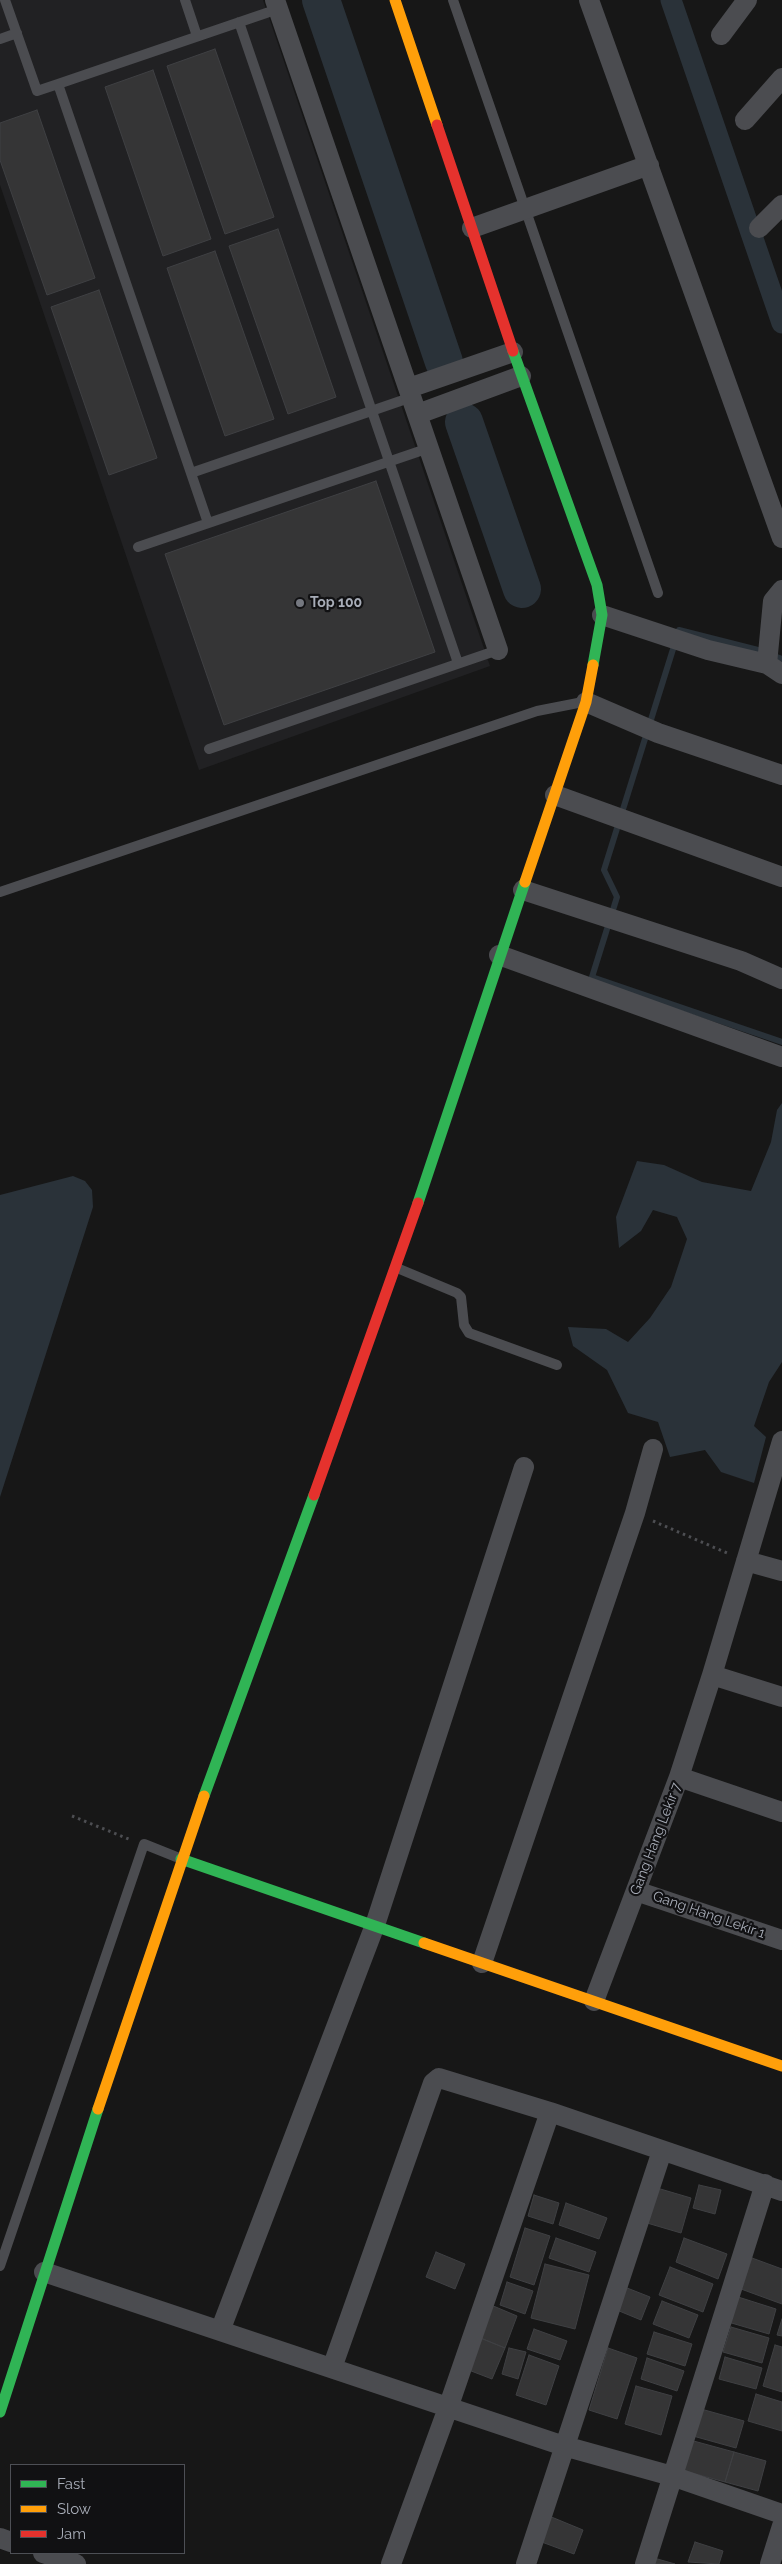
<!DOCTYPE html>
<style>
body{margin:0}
#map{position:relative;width:782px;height:2564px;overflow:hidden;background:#171717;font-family:Raleway,sans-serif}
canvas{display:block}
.legend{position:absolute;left:10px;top:2464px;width:175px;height:90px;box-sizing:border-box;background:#111113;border:1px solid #4d4f55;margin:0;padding:6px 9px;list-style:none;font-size:15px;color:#a8adb8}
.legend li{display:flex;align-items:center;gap:10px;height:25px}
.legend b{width:25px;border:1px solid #4d4f55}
</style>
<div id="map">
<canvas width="782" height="2564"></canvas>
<ul class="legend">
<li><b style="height:6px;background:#30b455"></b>Fast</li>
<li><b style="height:6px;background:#ff9f0a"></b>Slow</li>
<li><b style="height:6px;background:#e5322d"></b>Jam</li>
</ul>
</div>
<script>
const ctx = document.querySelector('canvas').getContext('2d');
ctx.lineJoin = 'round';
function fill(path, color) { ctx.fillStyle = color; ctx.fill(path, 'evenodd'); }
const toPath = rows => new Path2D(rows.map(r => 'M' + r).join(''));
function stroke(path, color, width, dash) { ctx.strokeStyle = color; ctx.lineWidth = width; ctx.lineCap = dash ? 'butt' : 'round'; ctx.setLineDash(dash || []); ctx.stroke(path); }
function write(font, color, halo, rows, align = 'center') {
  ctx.font = font + ' Raleway,sans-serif'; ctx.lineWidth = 4.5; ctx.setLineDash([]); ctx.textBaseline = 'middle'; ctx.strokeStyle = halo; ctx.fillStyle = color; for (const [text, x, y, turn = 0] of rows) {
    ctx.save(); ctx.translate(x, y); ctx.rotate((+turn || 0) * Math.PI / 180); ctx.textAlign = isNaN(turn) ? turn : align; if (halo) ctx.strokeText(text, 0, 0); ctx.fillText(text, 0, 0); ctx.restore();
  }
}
const built = toPath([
 [0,0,263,0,490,666,199,770,0,185]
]);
const water = toPath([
 [782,1103,782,1362,769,1382,754,1426,766,1437,754,1483,721,1472,705,1450,670,1457,658,1422,628,1413,607,1370,573,1346,568,1327,606,1329,628,1342,650,1318,671,1287,687,1239,677,1217,653,1210,641,1231,619,1248,616,1217,637,1161,664,1165,702,1182,751,1191,771,1142,777,1110],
 [73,1176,85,1181,92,1190,93,1207,0,1497,0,1195]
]);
const stream = toPath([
 [782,659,758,650,679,630,604,870,617,897,592,977,782,1042]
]);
const canal = toPath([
 [671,0,782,323]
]);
const river = toPath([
 [321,0,444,362],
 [464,422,522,589]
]);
const building = toPath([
 [215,49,274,217,225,234,167,66,215,49],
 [153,70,211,239,163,256,105,87,153,70],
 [37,110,95,278,47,295,0,160,0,123,37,110],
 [278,229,336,397,288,414,229,246,278,229],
 [215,251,274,419,225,436,167,268,215,251],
 [99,290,157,458,109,475,51,307,99,290],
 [376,481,435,652,224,725,165,554,376,481],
 [699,2185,721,2190,715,2214,693,2208,699,2185],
 [657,2188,691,2198,681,2233,647,2223,657,2188],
 [534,2195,559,2203,553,2224,528,2216,534,2195],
 [566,2203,607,2218,599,2239,559,2225,566,2203],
 [525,2228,550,2236,534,2285,510,2277,525,2228],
 [556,2238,596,2252,589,2272,549,2258,556,2238],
 [684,2238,727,2254,718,2279,676,2262,684,2238],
 [436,2252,465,2264,455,2289,426,2277,436,2252],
 [752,2258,782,2269,782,2304,741,2289,752,2258],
 [545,2264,589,2275,575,2329,531,2318,545,2264],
 [670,2267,713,2284,703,2312,659,2295,670,2267],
 [507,2282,533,2291,525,2314,500,2305,507,2282],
 [622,2286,650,2297,641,2320,612,2308,622,2286],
 [735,2296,776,2309,769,2334,728,2322,735,2296],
 [662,2301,698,2315,689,2338,653,2324,662,2301],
 [491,2305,517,2316,505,2348,478,2337,491,2305],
 [782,2319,782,2336,777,2335,782,2319],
 [731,2327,769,2338,762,2363,723,2352,731,2327],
 [534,2329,567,2341,560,2360,527,2349,534,2329],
 [654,2332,692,2344,685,2366,647,2354,654,2332],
 [478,2337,505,2348,492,2379,466,2369,478,2337],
 [775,2345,782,2347,782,2392,763,2386,775,2345],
 [509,2348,526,2352,518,2379,502,2374,509,2348],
 [608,2348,637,2358,617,2419,589,2410,608,2348],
 [529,2355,559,2366,546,2405,516,2395,529,2355],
 [725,2357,762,2368,756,2389,719,2379,725,2357],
 [647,2358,684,2371,677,2391,641,2379,647,2358],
 [636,2386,672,2396,661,2435,625,2424,636,2386],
 [756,2394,782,2402,782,2431,748,2421,756,2394],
 [701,2409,744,2421,736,2448,693,2436,701,2409],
 [690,2440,734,2452,725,2482,681,2470,690,2440],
 [734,2452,766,2461,758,2491,725,2482,734,2452],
 [549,2516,583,2530,574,2554,539,2541,549,2516],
 [695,2542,723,2551,719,2564,688,2562,695,2542],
 [654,2558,675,2564,652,2564,654,2558]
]);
const path = toPath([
 [653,1521,727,1553],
 [72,1816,131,1840]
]);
const lane = toPath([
 [5,0,37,91,58,84],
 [185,0,197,36],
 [453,0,658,593],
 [239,22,458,663],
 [0,39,17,33],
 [191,473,412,397],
 [208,523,58,84,278,9],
 [138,547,429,448],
 [209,749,498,650],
 [0,892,537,711,583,702],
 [397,1268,457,1293,461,1297,464,1325,469,1333,557,1365],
 [0,2266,144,1844,179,1858]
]);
const street = toPath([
 [275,0,498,650],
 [589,0,782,538],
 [721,35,747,0],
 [745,120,782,78],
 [472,228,649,165],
 [759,228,782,205],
 [409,388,513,352],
 [418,414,521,376],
 [602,615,708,650,767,664,782,674],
 [767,664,773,601,782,590],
 [586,702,658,733,782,775],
 [555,795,782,877],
 [523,890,741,961,782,979],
 [499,955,782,1057],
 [746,1561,782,1571],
 [712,1675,782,1697],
 [679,1777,782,1812],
 [636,1891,782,1940],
 [482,1963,635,1513,653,1449],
 [594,2001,679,1777,712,1675,782,1441],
 [44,2272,564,2446,672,2476,782,2514],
 [220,2331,375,1925,524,1467],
 [332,2368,433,2083,439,2078,550,2112,782,2191],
 [0,2538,11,2542],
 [43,2553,76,2564],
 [391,2564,448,2408,550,2112],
 [526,2564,662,2151],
 [645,2564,765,2184],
 [770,2564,782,2526]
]);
const fast = toPath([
 [513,351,597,585,602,615,593,665],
 [418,1203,525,882],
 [204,1796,314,1495],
 [181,1859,424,1943],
 [0,2412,98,2109]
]);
const slow = toPath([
 [395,0,437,125],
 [525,882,586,702,593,665],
 [424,1943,782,2066],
 [98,2109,204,1796]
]);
const jam = toPath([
 [437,125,513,351],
 [314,1495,418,1203]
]);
const markers = [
 [300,603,5,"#757880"]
];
const poiNames = [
 ["Top 100",310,603]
];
const streetNames = [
 ["Gang Hang Lekir 7",656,1839,-69],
 ["Gang Hang Lekir 1",709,1915,19]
];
fill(built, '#212123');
fill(water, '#2a3239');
stroke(stream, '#2a3239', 6);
stroke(canal, '#2a3239', 21);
stroke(river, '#2a3239', 38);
fill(building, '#353536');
stroke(building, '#3f4043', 1);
stroke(path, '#4d4e52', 3, [2.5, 4]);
stroke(lane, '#4b4c50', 10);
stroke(street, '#4b4c50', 20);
stroke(fast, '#30b455', 11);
stroke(slow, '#ff9f0a', 11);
stroke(jam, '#e5322d', 11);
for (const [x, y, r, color] of markers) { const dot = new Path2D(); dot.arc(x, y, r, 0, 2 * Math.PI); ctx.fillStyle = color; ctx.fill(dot); stroke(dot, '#111113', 2); }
write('bold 14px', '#a8adb8', '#111113', poiNames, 'left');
write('14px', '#a8adb8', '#111113', streetNames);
</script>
